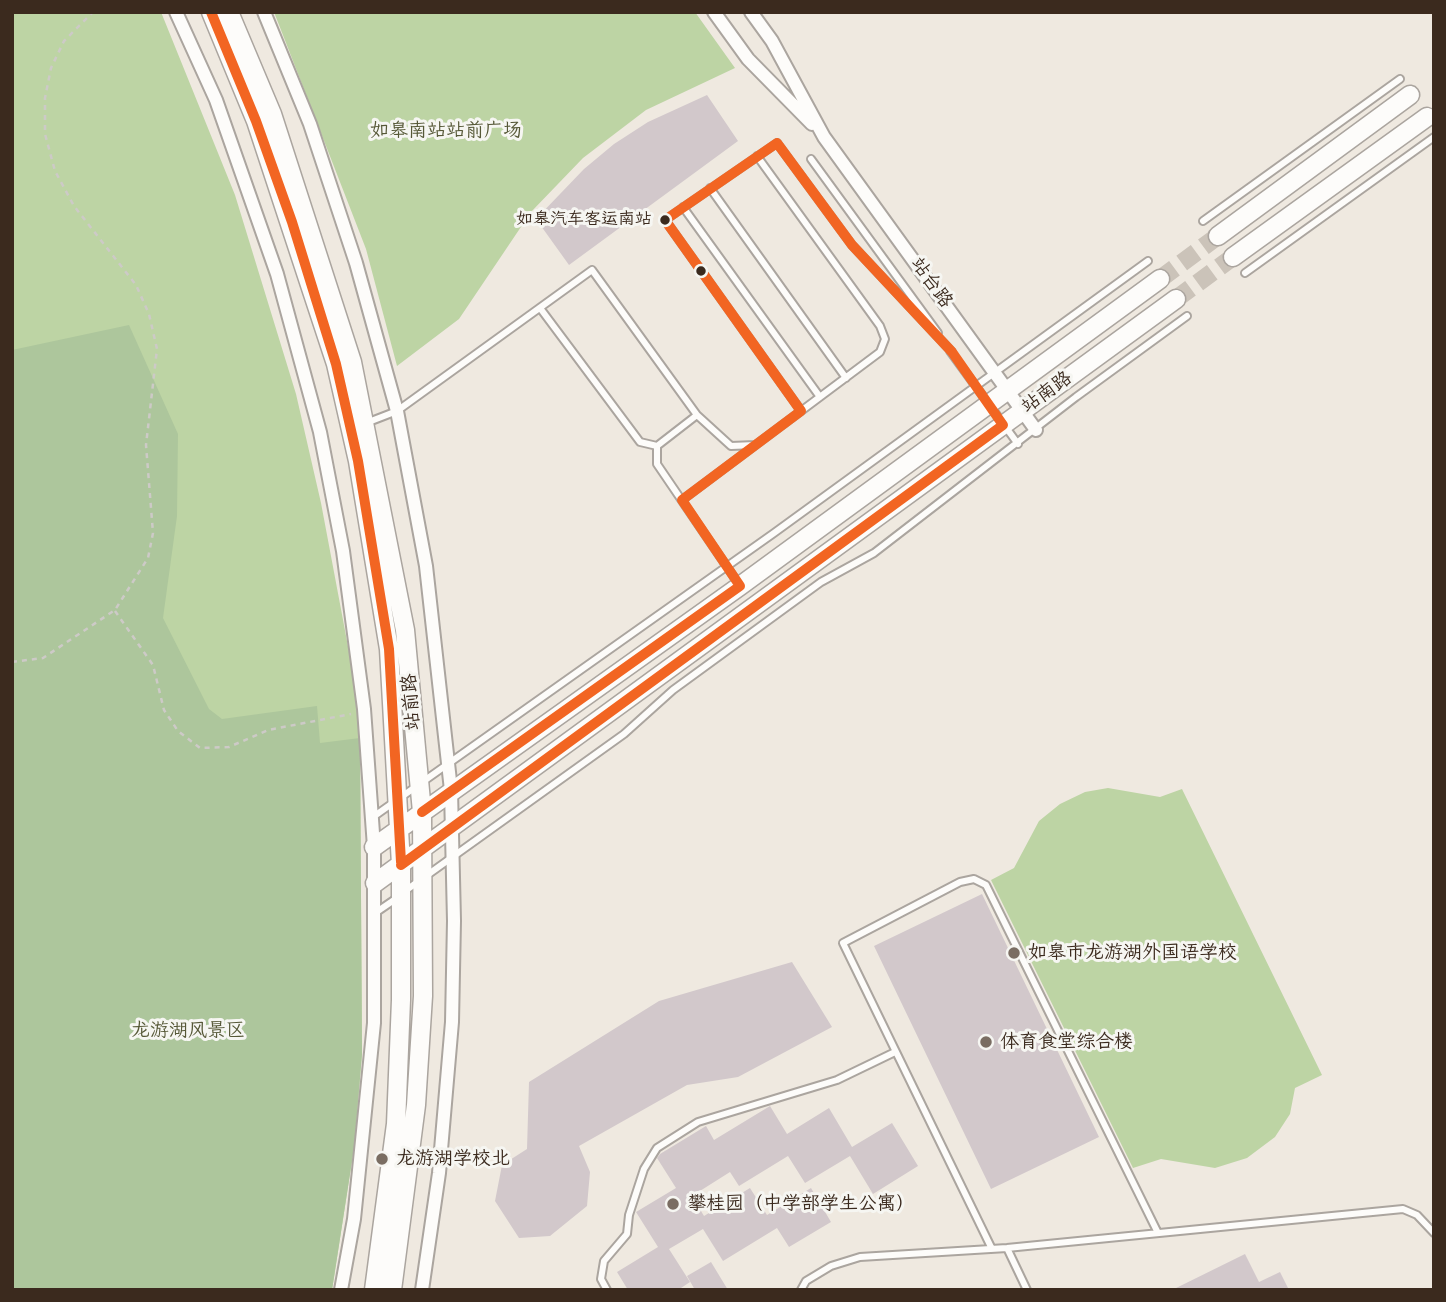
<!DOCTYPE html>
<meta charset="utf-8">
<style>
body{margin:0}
#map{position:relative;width:1446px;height:1302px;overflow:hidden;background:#efe9e0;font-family:Pangolin,sans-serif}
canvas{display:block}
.frame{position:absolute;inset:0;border:14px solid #3b2a1e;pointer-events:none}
</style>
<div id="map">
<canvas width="1446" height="1302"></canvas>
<div class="frame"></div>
</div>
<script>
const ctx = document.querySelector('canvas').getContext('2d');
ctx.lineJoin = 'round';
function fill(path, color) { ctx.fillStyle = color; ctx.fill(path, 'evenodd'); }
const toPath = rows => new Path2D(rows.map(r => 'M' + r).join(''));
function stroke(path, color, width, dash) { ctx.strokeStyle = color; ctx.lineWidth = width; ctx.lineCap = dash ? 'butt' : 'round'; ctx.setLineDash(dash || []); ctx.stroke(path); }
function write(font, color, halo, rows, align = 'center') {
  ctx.font = font + ' Pangolin,"LXGW WenKai TC",sans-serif'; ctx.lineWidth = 6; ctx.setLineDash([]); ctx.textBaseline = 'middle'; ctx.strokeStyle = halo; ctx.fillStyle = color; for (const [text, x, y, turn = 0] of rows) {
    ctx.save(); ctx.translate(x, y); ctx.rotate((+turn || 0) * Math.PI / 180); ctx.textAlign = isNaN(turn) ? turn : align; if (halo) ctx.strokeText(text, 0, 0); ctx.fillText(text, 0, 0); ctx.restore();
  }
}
const green = toPath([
 [12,12,161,12,235,195,296,394,321,503,356,689,360,738,362,1054,354,1148,332,1290,12,1290],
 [274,12,695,12,735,68,646,110,583,158,531,212,459,319,397,366,366,249],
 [1108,788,1160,797,1182,789,1322,1075,1295,1088,1290,1114,1275,1137,1247,1158,1215,1168,1161,1159,1133,1168,991,880,1014,868,1039,821,1060,804,1085,792]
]);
const forest = toPath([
 [129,325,178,434,177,516,163,618,209,709,222,719,317,706,320,743,360,738,362,1054,354,1148,332,1290,12,1290,12,350]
]);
const building = toPath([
 [707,95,738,141,569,265,536,219,584,169,614,144,648,122],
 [982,894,1099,1137,991,1189,874,946],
 [792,962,832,1027,738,1077,687,1085,579,1146,590,1172,587,1206,550,1236,519,1238,495,1201,502,1165,527,1149,529,1082,659,1001],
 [770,1106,787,1134,829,1108,852,1147,892,1123,918,1166,873,1194,850,1156,805,1183,788,1156,739,1186,730,1172,692,1196,704,1216,750,1188,767,1215,811,1188,831,1222,789,1247,777,1228,723,1261,703,1229,669,1249,690,1282,678,1290,628,1290,617,1272,658,1247,636,1212,676,1188,657,1158,660,1154,706,1126,714,1140],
 [1245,1254,1259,1282,1280,1272,1289,1290,1172,1290],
 [711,1262,728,1290,695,1290,687,1276]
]);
const secondaryTunnel = toPath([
 [1160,279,1218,236],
 [1176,299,1233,257]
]);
const path = toPath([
 [115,611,153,665,164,710,178,731,200,748,229,747,268,730,351,714],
 [12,662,43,658,115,610,148,558,153,533,146,445,157,349,149,314,136,285,74,206,55,171,45,134,45,98,51,68,64,41,93,12]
]);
const lane = toPath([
 [811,159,938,333],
 [710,188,846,378],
 [683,207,820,397],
 [1203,221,1400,79],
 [1245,273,1434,137],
 [540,308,640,442,657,446],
 [950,351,1018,444],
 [801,411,665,220,777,143,852,245,952,352],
 [366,423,397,411,592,270,697,415,731,446,755,445],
 [657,446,657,464,738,583],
 [657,446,697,415],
 [682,500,880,352,885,339,880,326,757,156],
 [373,817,774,533,1148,261],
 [405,891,624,734,673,690,821,582,874,553,1076,397,1187,316],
 [375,913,397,898],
 [991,1247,843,943,960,882,974,879,986,885,1158,1233],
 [1007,1248,1027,1290],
 [607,1290,601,1279,604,1261,627,1234,629,1215,644,1169,657,1148,698,1122,837,1080,895,1052],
 [801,1290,806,1281,831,1266,860,1257,1007,1248,1403,1209,1417,1215,1434,1233]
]);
const street = toPath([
 [176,12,216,100,277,274,320,432,343,551,364,709,374,847,374,1023,354,1219,341,1290],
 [264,12,310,124,356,263,397,411,426,566,451,790,454,921,452,1022,439,1173,422,1290],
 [714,12,748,59,812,124],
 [751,12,772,41,824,137,1036,430]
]);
const secondary = toPath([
 [211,12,256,121,336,364,358,461,389,649,401,865,401,1000,396,1124,374,1290],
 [229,12,272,114,352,362,405,630,422,812,423,996,416,1105,392,1290],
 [1218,236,1410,95],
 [1233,257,1427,117],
 [374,847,740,586,1160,279],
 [375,883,1176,299]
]);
const bus1 = toPath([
 [211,12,256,121,292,222,336,364,358,461,389,649,401,862],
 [401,865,1003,425,952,352,852,245,777,143,665,220,801,411,682,500,740,586,422,812]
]);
const markers = [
 [665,220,6,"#3b2a1e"],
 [701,271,6,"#3b2a1e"],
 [1014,953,7,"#7a6d62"],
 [986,1042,7,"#7a6d62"],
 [382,1159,7,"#7a6d62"],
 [673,1204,7,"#7a6d62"]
];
const busNames = [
 ["如皋汽车客运南站",652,220]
];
const parkNames = [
 ["如皋南站站前广场",446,131],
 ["龙游湖风景区",188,1031]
];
const streetNames = [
 ["站台路",931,283,54],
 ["站南路",1047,393,-36],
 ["站前路",412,702,-95]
];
const poiNames = [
 ["如皋市龙游湖外国语学校",1028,953],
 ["体育食堂综合楼",1000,1042],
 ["龙游湖学校北",396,1159],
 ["攀桂园（中学部学生公寓）",687,1204]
];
fill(green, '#bdd4a4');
fill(forest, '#adc69c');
fill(building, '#d2c8cb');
stroke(secondaryTunnel, '#cbc3b9', 18, [18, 9]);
stroke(lane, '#aba59f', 10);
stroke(street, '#aba59f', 16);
stroke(secondary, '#aba59f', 21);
stroke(path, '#cdcac7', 2.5, [5, 5]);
stroke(lane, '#fdfcfa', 6);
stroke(street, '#fdfcfa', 12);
stroke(secondary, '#fdfcfa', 18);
stroke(bus1, '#f26522', 10);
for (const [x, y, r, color] of markers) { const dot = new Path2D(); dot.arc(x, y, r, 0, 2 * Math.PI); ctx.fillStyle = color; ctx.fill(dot); stroke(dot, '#f6f6f2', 2.5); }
write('17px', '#3b2a1e', '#f6f6f2', busNames, 'right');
write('19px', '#565837', '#f6f6f2', parkNames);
write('19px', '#3b2a1e', '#f6f6f2', streetNames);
write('19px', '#3b2a1e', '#f6f6f2', poiNames, 'left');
</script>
